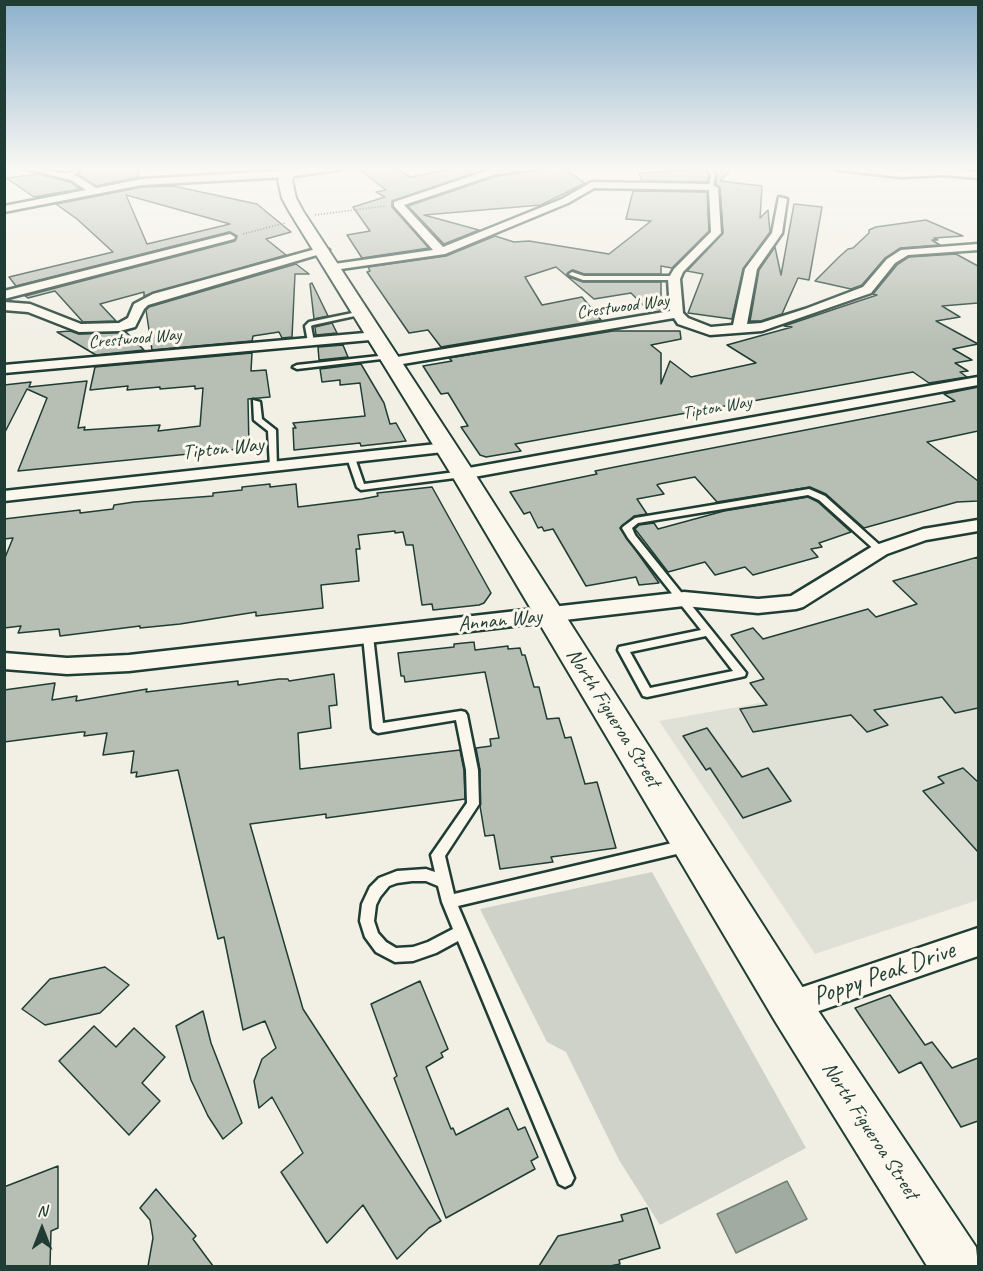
<!DOCTYPE html>
<style>
body{margin:0}
#map{position:relative;width:983px;height:1271px;overflow:hidden;background:#f2f0e5;font-family:Caveat,sans-serif}
canvas{display:block}
.frame{position:absolute;inset:0;border:6px solid #1f3d34;pointer-events:none}
.north{position:absolute;left:12px;top:1199px;width:60px;height:60px;-webkit-text-stroke:4px #fbf7ec;paint-order:stroke;rotate:0deg;font-size:16px;font-weight:700;line-height:24px;text-align:center;color:#1f3d34}
.north::after{content:'';display:block;margin:auto;width:21px;height:27px;background:#1f3d34;clip-path:polygon(50% 0,100% 100%,50% 72%,0 100%)}
</style>
<div id="map">
<canvas width="983" height="1271"></canvas>
<div class="frame"></div>
<div class="north">N</div>
</div>
<script>
const ctx = document.querySelector('canvas').getContext('2d');
ctx.lineJoin = 'round';
function fill(path, color) { ctx.fillStyle = color; ctx.fill(path, 'evenodd'); }
const toPath = rows => new Path2D(rows.map(r => 'M' + r).join(''));
function stroke(path, color, width, dash) { ctx.strokeStyle = color; ctx.lineWidth = width; ctx.lineCap = dash ? 'butt' : 'round'; ctx.setLineDash(dash || []); ctx.stroke(path); }
function write(font, color, halo, rows, align = 'center') {
  ctx.font = font + ' Caveat,sans-serif'; ctx.lineWidth = 6; ctx.setLineDash([]); ctx.textBaseline = 'middle'; ctx.strokeStyle = halo; ctx.fillStyle = color; for (const [text, x, y, turn = 0] of rows) {
    ctx.save(); ctx.translate(x, y); ctx.rotate((+turn || 0) * Math.PI / 180); ctx.textAlign = isNaN(turn) ? turn : align; if (halo) ctx.strokeText(text, 0, 0); ctx.fillText(text, 0, 0); ctx.restore();
  }
}
const built = toPath([
 [978,664,978,900,815,954,659,721]
]);
const green = toPath([
 [652,872,806,1148,660,1225,619,1160,566,1052,547,1042,480,909]
]);
const water = toPath([
 [787,1181,807,1219,736,1253,717,1214,787,1181]
]);
const building = toPath([
 [82,166,139,166,138,177,96,186,78,174,82,166],
 [362,166,392,166,410,177,468,166,493,167,392,201,392,207,429,248,362,258,347,235,370,231,353,207,385,197,376,192,386,190,361,171,367,170,362,166],
 [562,167,585,183,541,205,424,215,479,230,444,244,408,206,497,176,562,167],
 [732,168,720,181,762,186,760,218,768,210,770,232,743,269,732,319,688,313,703,274,687,271,723,233,720,188,716,184,717,175,713,169,732,168],
 [706,169,709,175,708,182,642,181,639,173,706,169],
 [38,174,70,182,80,189,34,197,6,178,38,174],
 [173,186,257,204,291,232,266,239,286,255,144,296,144,292,100,304,116,321,83,322,55,291,28,298,25,296,235,241,237,236,229,232,16,286,9,277,113,252,77,219,56,204,142,187,173,186],
 [126,195,230,224,147,244,126,195],
 [633,191,707,192,709,231,672,268,661,266,661,274,584,274,573,270,567,274,569,277,583,282,661,282,661,309,645,307,631,293,594,299,556,267,525,277,542,305,582,297,601,320,441,347,428,330,409,333,367,272,370,271,368,267,446,256,495,236,514,242,529,241,609,254,651,221,626,219,633,191],
 [794,204,822,207,809,280,798,278,782,314,761,321,750,321,759,270,775,247,781,275,794,204],
 [926,220,963,236,934,238,938,240,932,240,940,245,900,248,885,258,862,285,851,289,815,281,839,257,848,249,853,248,869,233,869,230,876,227,926,220],
 [956,254,978,266,978,303,942,306,960,317,936,321,978,344,953,349,972,360,955,363,968,371,960,372,967,377,929,383,913,372,515,444,521,451,486,457,480,455,461,427,468,426,448,393,441,394,423,366,452,361,449,358,613,331,680,331,681,339,651,345,661,353,661,384,670,361,691,377,756,363,727,345,792,327,784,326,877,295,873,294,897,265,909,257,956,254],
 [296,264,309,274,295,274,292,337,282,338,279,332,253,336,252,341,152,350,146,310,149,307,296,264],
 [312,283,328,316,314,319,310,284,312,283],
 [332,323,337,333,316,335,315,327,332,323],
 [70,331,79,334,126,332,144,350,96,355,57,332,70,331],
 [343,345,348,357,319,360,318,347,343,345],
 [252,353,251,371,266,370,270,397,248,399,249,448,18,471,47,398,27,389,4,434,4,385,31,382,29,387,87,381,78,428,85,427,84,430,160,425,158,431,200,426,203,388,195,389,195,386,160,389,160,387,127,390,128,386,90,390,95,367,252,353],
 [361,364,384,403,390,424,396,423,406,441,361,446,360,443,294,450,293,428,296,428,293,423,365,416,360,383,340,385,340,380,322,382,320,369,361,364],
 [978,387,978,431,927,442,978,481,978,501,957,502,864,528,826,494,810,487,717,502,695,477,659,484,657,485,664,494,637,499,647,514,634,516,620,528,659,583,639,585,636,577,586,586,553,529,544,531,542,527,538,528,530,512,524,514,510,492,597,474,595,471,625,465,955,401,944,394,978,387],
 [270,484,270,487,296,484,298,507,362,499,378,496,377,493,432,487,491,593,484,603,479,605,433,610,432,604,422,605,413,545,406,545,403,532,395,533,395,531,358,535,360,549,356,549,359,581,321,585,323,608,256,616,256,612,180,624,140,628,140,626,60,636,59,629,18,633,21,626,4,628,4,560,13,538,4,539,4,519,80,510,80,513,113,509,114,505,134,502,213,496,213,493,242,490,242,487,270,484],
 [808,497,818,502,851,532,825,541,819,543,822,547,811,549,818,557,753,575,745,567,715,575,705,562,668,572,635,529,639,525,654,523,658,529,724,511,808,497],
 [978,557,978,708,955,713,942,697,874,710,888,725,867,732,851,715,753,732,740,709,767,705,750,683,764,679,731,635,753,628,763,639,868,609,876,617,917,604,893,581,978,557],
 [474,642,475,650,508,646,508,649,520,648,522,655,525,655,534,687,539,687,547,719,559,718,565,738,571,737,585,784,597,782,616,848,551,857,553,862,500,869,494,835,485,836,480,806,480,770,476,748,491,746,490,739,499,738,485,672,405,682,404,676,401,676,398,653,454,647,454,644,474,642],
 [334,674,337,705,329,706,331,728,298,733,300,769,460,750,464,770,465,799,326,818,326,814,250,824,303,1009,441,1221,429,1228,397,1259,363,1205,327,1243,281,1172,303,1153,272,1097,259,1108,254,1081,262,1059,276,1048,265,1021,243,1030,224,937,218,939,178,770,136,777,137,772,131,773,134,751,103,755,107,733,84,736,85,732,81,732,4,742,4,690,55,683,52,700,77,696,76,701,147,689,146,692,238,681,238,685,279,679,288,679,289,681,334,674],
 [707,728,742,777,768,768,791,801,743,818,710,768,706,770,683,736,707,728],
 [963,768,978,782,978,852,923,791,944,783,938,777,963,768],
 [105,967,129,985,100,1013,45,1025,22,1009,50,979,105,967],
 [420,981,448,1049,441,1053,443,1057,426,1067,451,1129,453,1128,456,1135,508,1108,518,1130,525,1127,538,1157,531,1161,535,1169,446,1218,394,1078,397,1076,371,1004,420,981],
 [890,995,925,1045,932,1042,952,1068,978,1058,978,1121,961,1127,921,1062,899,1073,855,1008,890,995],
 [203,1011,211,1043,242,1123,223,1139,208,1116,191,1080,176,1026,203,1011],
 [94,1026,116,1047,134,1028,165,1057,142,1083,160,1101,129,1135,59,1061,94,1026],
 [58,1166,58,1228,51,1231,50,1266,4,1266,4,1187,58,1166],
 [156,1189,196,1236,193,1239,213,1266,148,1266,153,1238,150,1220,140,1208,156,1189],
 [647,1208,660,1248,619,1260,620,1264,610,1266,539,1266,558,1236,623,1221,621,1215,647,1208]
]);
const path = toPath([
 [315,215,385,206],
 [243,234,285,223]
]);
const service = toPath([
 [76,167,80,167,76,174,64,176,62,175,72,172,76,167],
 [710,169,715,175,713,187,711,188,709,187,711,175,708,170,710,169],
 [572,272,584,276,675,276,678,278,675,280,583,280,570,275,569,274,572,272],
 [362,311,365,313,364,314,313,325,311,326,314,342,311,344,308,342,305,326,309,322,362,311],
 [388,355,390,356,390,358,297,369,293,367,297,365,388,355],
 [253,400,260,402,262,419,276,430,277,469,271,469,270,467,268,431,254,420,253,400],
 [348,456,351,456,355,458,364,484,463,471,467,474,463,477,361,490,357,487,347,458,348,456],
 [809,489,825,496,883,548,885,550,883,552,877,552,819,500,808,495,638,523,632,528,635,535,746,673,745,676,741,677,647,697,643,696,618,650,619,647,701,630,628,538,622,528,624,526,635,518,809,489],
 [706,636,733,671,650,688,630,652,706,636],
 [368,632,373,636,383,723,461,711,465,712,467,715,478,770,479,804,445,856,454,894,685,840,690,842,692,846,690,850,685,852,458,906,574,1178,571,1184,565,1187,559,1184,458,941,436,953,413,961,395,962,376,952,365,937,360,921,362,904,370,887,379,878,397,871,426,869,435,872,431,855,467,803,466,770,456,720,378,733,374,731,372,728,363,636,368,632],
 [412,881,426,881,438,886,442,902,453,929,428,942,413,947,396,948,386,942,378,933,374,921,376,905,380,897,389,886,397,883,412,881]
]);
const minor = toPath([
 [19,167,33,167,77,176,96,188,142,179,342,167,338,170,286,177,142,185,4,212,4,206,86,190,71,180,19,167],
 [509,167,531,167,527,170,496,174,404,205,443,247,562,199,592,182,711,184,718,188,721,233,683,272,680,279,683,313,688,318,711,327,733,325,745,269,772,233,779,197,787,199,782,233,757,269,747,324,761,323,805,309,863,287,887,259,901,250,978,244,978,250,908,255,895,263,871,293,762,331,710,335,678,324,674,318,391,366,386,365,384,362,391,358,670,311,668,279,674,269,711,232,709,190,594,188,568,203,445,254,334,270,328,267,334,264,433,250,394,206,394,202,492,169,509,167],
 [834,167,858,167,901,171,944,169,978,172,978,178,944,175,901,177,838,170,834,167],
 [230,234,235,237,234,239,4,299,4,291,230,234],
 [323,247,329,250,327,252,148,305,144,309,135,327,120,331,79,332,28,312,4,310,4,302,30,304,81,324,119,323,128,318,134,304,153,294,323,247],
 [376,332,383,336,381,339,4,373,4,365,376,332],
 [978,377,978,385,463,479,455,474,463,469,978,377],
 [446,443,454,448,452,451,4,501,4,491,446,443],
 [978,520,978,531,926,540,887,554,803,607,796,609,758,613,684,606,129,671,67,674,4,669,4,653,67,658,129,655,684,592,758,599,791,596,873,546,923,529,978,520],
 [978,928,978,956,790,1021,779,1017,775,1006,779,995,978,928]
]);
const secondary = toPath([
 [286,167,298,167,292,180,296,198,303,211,475,474,805,991,976,1247,978,1266,927,1266,775,1021,451,474,289,211,282,198,278,180,286,167]
]);
const farStreetnames = [
 ["Crestwood Way",623,307,-8],
 ["Crestwood Way",135,339,-5],
 ["Tipton Way",717,408,-10]
];
const streetNames = [
 ["Tipton Way",223,449,-6],
 ["Annan Way",500,621,-6],
 ["North Figueroa Street",613,718,58],
 ["North Figueroa Street",870,1131,57]
];
const nearStreetnames = [
 ["Poppy Peak Drive",884,974,-19]
];
fill(built, '#e0e1d6');
fill(green, '#cfd2c8');
fill(water, '#a2aba1');
stroke(water, '#6e7f75', 1.5);
fill(building, '#b7beb3');
stroke(building, '#1f3d34', 1.5);
stroke(service, '#1f3d34', 5);
stroke(minor, '#1f3d34', 5);
stroke(secondary, '#1f3d34', 4);
stroke(path, '#1f3d34', 1.5, [1, 2]);
fill(service, '#fbf7ec');
fill(minor, '#fbf7ec');
fill(secondary, '#fbf7ec');
const sky = ctx.createLinearGradient(0, 0, 0, 344);
sky.addColorStop(0, '#8cb0cc');
sky.addColorStop(0.49, '#f9f8f3');
sky.addColorStop(1, '#f9f8f300');
ctx.fillStyle = sky;
ctx.fillRect(0, 0, 983, 344);
write('18px', '#1f3d34', '#fbf7ec', farStreetnames);
write('21px', '#1f3d34', '#fbf7ec', streetNames);
write('26px', '#1f3d34', '#fbf7ec', nearStreetnames);
</script>
